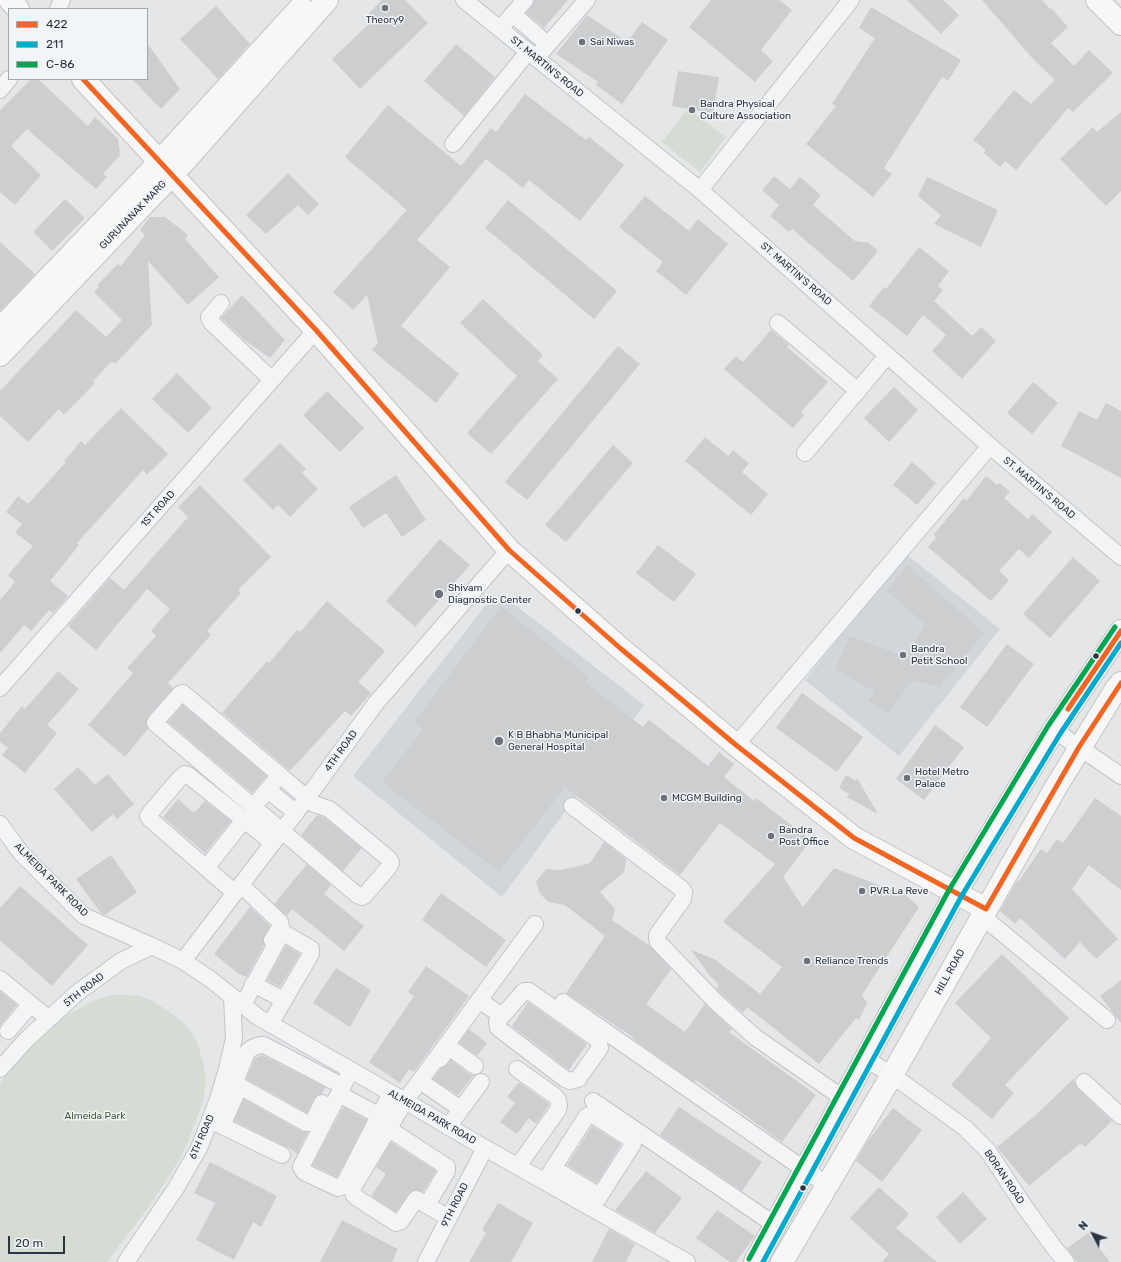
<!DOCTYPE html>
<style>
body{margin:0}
#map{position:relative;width:1121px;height:1262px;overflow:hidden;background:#e4e6e8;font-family:Rubik,sans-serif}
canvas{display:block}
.legend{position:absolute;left:8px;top:8px;width:140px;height:72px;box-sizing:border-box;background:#f2f5f8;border:1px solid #a2a8af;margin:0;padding:5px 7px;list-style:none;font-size:12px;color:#2a3442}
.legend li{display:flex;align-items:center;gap:8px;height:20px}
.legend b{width:20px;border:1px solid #a2a8af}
.north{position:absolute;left:1073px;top:1214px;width:40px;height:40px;-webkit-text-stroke:3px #f2f5f8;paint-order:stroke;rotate:311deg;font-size:11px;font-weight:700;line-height:16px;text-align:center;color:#2a3442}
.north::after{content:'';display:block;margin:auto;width:14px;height:18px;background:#2a3442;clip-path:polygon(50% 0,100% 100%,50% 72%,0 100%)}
.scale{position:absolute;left:8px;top:1236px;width:57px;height:18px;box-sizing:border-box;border:2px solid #2a3442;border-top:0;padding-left:5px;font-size:12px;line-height:14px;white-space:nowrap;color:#2a3442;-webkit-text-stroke:3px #f2f5f8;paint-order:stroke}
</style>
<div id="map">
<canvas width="1121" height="1262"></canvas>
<ul class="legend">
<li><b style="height:5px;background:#f26522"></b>422</li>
<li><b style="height:5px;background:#00a9ce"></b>211</li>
<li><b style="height:5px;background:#00a651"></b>C-86</li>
</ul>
<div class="north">N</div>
<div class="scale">20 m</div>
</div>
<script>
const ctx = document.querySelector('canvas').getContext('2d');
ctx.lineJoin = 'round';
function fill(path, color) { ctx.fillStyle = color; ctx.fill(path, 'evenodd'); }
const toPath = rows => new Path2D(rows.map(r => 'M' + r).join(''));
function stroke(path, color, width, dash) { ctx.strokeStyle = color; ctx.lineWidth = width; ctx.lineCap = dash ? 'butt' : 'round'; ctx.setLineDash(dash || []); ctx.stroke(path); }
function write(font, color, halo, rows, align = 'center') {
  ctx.font = font + ' Rubik,sans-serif'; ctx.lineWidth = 3; ctx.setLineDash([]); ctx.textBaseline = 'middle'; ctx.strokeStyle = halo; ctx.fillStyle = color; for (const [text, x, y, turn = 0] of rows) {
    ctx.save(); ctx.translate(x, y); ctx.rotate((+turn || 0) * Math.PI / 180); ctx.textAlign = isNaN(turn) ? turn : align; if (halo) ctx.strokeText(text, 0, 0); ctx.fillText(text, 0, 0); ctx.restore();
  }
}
const built = toPath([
 [906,554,1000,629,899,756,805,680],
 [509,600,644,705,502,897,353,776,485,606]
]);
const green = toPath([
 [688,108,726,137,700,172,662,142],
 [110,995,126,995,139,996,151,1000,177,1017,186,1025,197,1042,204,1066,206,1082,203,1101,188,1142,178,1162,151,1204,107,1262,0,1262,0,1083,17,1061,64,1016,94,1001]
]);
const building = toPath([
 [382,0,405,0,428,23,360,89,332,59,374,19,369,13],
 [534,0,568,0,544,28,526,13,532,6],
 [711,0,779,0,792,10,761,50,773,61,755,82,689,27],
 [907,0,943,0,959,15,941,34],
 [982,0,1042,0,1050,9,1051,8,1068,27,1051,43,1074,66,1089,50,1113,73,1073,112,1068,108,1016,170,1005,161,1000,167,984,153,986,150,973,140,1014,90,1031,104,1055,80,1033,59],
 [216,6,250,44,218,79,180,39],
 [871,7,961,60,948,81,942,77,884,168,892,174,873,197,806,144,836,106,832,104,875,38,859,28],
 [587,15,627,42,642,22,668,40,622,104,596,85,598,82,556,54],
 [147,43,180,89,161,109,132,79,147,79],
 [456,44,495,77,464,116,424,81],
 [678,71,719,77,713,113,672,106],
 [31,79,38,79,88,126,95,117,118,139,120,155,103,174,107,177,96,189,27,129,11,146,41,175,15,205,0,192,0,110],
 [525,94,586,140,589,137,624,165,580,221,529,180,523,188,486,159,417,240,450,267,401,326,459,374,436,403,372,350,378,343,367,295,353,310,333,292,407,210,345,157,388,105,461,166,491,128,496,132],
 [1121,112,1121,191,1106,206,1060,159,1093,127,1097,132],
 [288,173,319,204,308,215,298,205,266,234,246,215],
 [774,176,790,189,800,177,821,195,813,205,855,241,869,243,878,251,853,281,792,229,789,232,770,216,779,205,762,190],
 [927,177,998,210,981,247,934,224,941,215,918,196],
 [645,196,689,231,698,219,728,244,686,295,656,271,663,262,619,227],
 [65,199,85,218,52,251,33,232],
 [508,200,617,291,594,319,485,228],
 [150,217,165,217,188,235,185,239,219,277,188,305,148,261,152,325,115,364,112,361,93,381,95,383,64,415,59,409,28,442,0,416,0,391,76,310,106,337,122,320,94,292,99,287,97,285,118,264,121,266,145,235,140,230],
 [0,242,35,274,0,311],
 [919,247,949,271,938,286,943,290,934,301,972,336,981,327,996,341,962,379,932,351,946,335,923,315,907,336,869,306,884,287,886,289],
 [242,295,285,340,270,358,243,339,221,318],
 [483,299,543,355,538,361,558,379,491,454,467,433,517,376,460,323],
 [771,330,789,345,787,347,828,382,801,412,804,415,793,428,724,369,736,356,743,362],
 [618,346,640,364,527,500,505,482],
 [177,373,212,408,188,433,152,399],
 [1033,382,1058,403,1032,434,1007,413],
 [894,387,918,410,889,442,864,418],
 [327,391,364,428,340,452,303,415],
 [1106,403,1121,411,1121,478,1061,446,1079,411,1097,420],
 [121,408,168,454,147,475,143,470,77,543,79,545,50,581,68,596,53,613,49,610,31,631,24,625,0,653,0,600,15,582,8,575,33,546,15,533,22,524,6,512,18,496,28,504,66,462,64,461,81,441,85,445],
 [705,437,728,456,733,450,749,463,742,472,768,494,751,515,685,461],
 [280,443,306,469,302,473,318,489,290,517,278,505,273,510,243,480],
 [613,445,633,463,566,542,545,525],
 [912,462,936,483,917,505,893,485],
 [396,475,426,520,402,537,386,513,363,528,349,507],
 [986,476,997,485,1000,483,1010,492,1004,498,1028,519,1032,514,1052,532,1029,558,1019,549,999,571,1009,580,991,601,928,547,936,538,934,534,964,498,966,501],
 [200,485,271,557,238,590,241,593,207,631,211,635,168,683,173,688,149,715,146,722,148,729,125,757,88,725,133,673,127,668,156,636,151,631,170,609,147,589,96,650,68,626,110,578,124,590,188,517,178,507],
 [440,539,470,565,415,627,386,601],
 [658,545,696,574,674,602,636,573],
 [1073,557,1100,581,1050,638,1023,614],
 [907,565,984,633,940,687,912,680,889,713,868,701,875,692,835,669,850,636,906,657,925,624,887,591],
 [327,601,385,651,358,682,371,693,351,716,345,711,290,771,222,713,267,661,269,663,297,630,300,632],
 [501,606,589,677,585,682,643,727,649,720,708,766,719,752,734,764,724,777,754,801,756,798,811,840,783,877,803,907,834,868,905,895,919,907,862,995,867,1003,859,1020,856,1018,819,1064,747,1007,743,1013,716,989,719,985,710,976,691,950,714,959,760,994,782,967,723,922,775,864,720,823,680,875,565,787,499,872,382,782,423,729,414,722],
 [1007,644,1034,664,987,727,960,707],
 [58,671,79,689,47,725,57,733,25,773,2,755,8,748,0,742,0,733,22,706,25,709],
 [802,693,863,737,837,772,776,728],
 [183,705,267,776,252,793,168,722],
 [935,725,964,747,924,800,896,779],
 [78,767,95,785,108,774,134,804,117,819,113,814,92,832,54,789],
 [846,775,856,781,857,778,878,814,847,797,849,794,839,788],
 [1095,798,1121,816,1121,890,1089,865,1072,889,1118,939,1096,959,1080,942,1065,959,1020,918,1015,924,1000,911,1017,881,1018,882,1041,849,1047,853,1057,839,1063,843],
 [178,799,194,813,205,801,231,821,205,853,163,817],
 [317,815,324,817,362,848,343,871,301,835],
 [604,842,626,859,624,872,600,892,615,909,612,920,650,946,671,969,646,1004,685,1032,705,1004,732,1029,729,1032,816,1095,782,1142,696,1080,694,1082,632,1038,633,1037,566,993,605,936,565,905,549,902,540,894,536,882,546,869,562,870,590,863],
 [111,855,137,892,105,915,100,912,76,879],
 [307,864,331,885,324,894,364,926,344,951,292,909,287,916,274,904],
 [20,886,88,945,52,986,0,940,0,908],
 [441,893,506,940,486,967,422,920],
 [250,907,270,926,263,939,264,945,247,977,239,974,214,954],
 [286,945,300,954,280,987,267,980],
 [1002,954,1069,1018,1005,1085,1014,1093,992,1119,951,1085,991,1038,955,1003],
 [426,966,469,996,414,1072,409,1069,400,1083,369,1062,414,996,408,992],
 [336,968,371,990,350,1027,313,1003],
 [1121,980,1121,1023,1100,996],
 [0,991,17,1005,0,1026],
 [528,1002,587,1044,569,1070,512,1026],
 [469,1029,487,1043,477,1056,459,1043],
 [262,1055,325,1087,322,1094,317,1095,314,1099,307,1113,246,1079,255,1058],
 [451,1060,469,1074,474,1075,458,1095,433,1079,441,1068,447,1065],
 [1073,1079,1078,1089,1112,1121,1085,1147,1081,1143,1029,1186,997,1147,1037,1114],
 [518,1083,520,1083,548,1103,549,1105,536,1124,529,1118,517,1134,500,1122,515,1103,507,1097],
 [244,1099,301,1131,308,1132,297,1154,288,1147,288,1148,234,1121],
 [343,1107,367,1120,337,1177,312,1165],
 [679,1107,762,1162,742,1191,660,1135],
 [893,1108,922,1130,882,1182,856,1161,867,1142],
 [592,1126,621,1144,597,1183,567,1165],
 [391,1142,436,1171,423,1192,417,1190,411,1191,396,1212,371,1196,386,1174,376,1167],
 [210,1162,277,1196,261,1227,253,1222,234,1260,196,1240,215,1203,194,1193],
 [646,1171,682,1198,655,1233,615,1210],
 [879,1187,909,1214,896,1228,937,1262,882,1262,889,1254,850,1218],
 [963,1192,987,1219,960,1244,936,1217],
 [498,1203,533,1223,511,1262,469,1262,486,1233,482,1230],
 [717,1210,755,1236,736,1262,730,1262,696,1238],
 [342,1220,398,1249,392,1262,320,1262],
 [609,1229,635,1244,626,1262,592,1262],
 [1088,1233,1110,1262,1077,1262,1067,1248]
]);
const street = toPath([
 [464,0,700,190,990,446,1121,557],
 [58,9,62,0],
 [513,14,547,44],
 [506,22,525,0],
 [536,58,587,0],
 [0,90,9,79],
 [453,144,528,52],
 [700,190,851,0],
 [221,303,209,317,211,322,272,380],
 [778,323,858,391],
 [805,453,887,356],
 [0,688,316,330],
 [183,693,314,804,329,809,389,859,391,862,389,867,365,895,362,897,356,894,157,725,155,723,157,720,180,694,183,693],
 [1054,730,1121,776],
 [736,745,990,446],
 [268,790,296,813],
 [572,806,682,889,684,892,683,899,657,935,657,938,658,942,716,1002,755,1037,844,1099],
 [253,807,280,775],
 [0,824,21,853,84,916,152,946],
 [206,868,244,820],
 [241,885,280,922,281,926,272,940],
 [235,893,150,819,148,816,150,813,180,778,185,774,188,775,273,843],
 [982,916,1107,1020],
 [183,961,307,798,376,703,509,550],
 [0,979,49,1019],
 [253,984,284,1000],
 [524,991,529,991,598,1040,600,1048,578,1079,570,1081,565,1079,498,1028,497,1022,524,991],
 [479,1000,502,1016],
 [563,1002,805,1170,828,1185],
 [243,1005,281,934,284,933,311,949,311,954,270,1024],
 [8,1031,31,1004],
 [440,1059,449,1047,475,1066],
 [866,1059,892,1075,965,1128,988,1151,1024,1206,1055,1249,1066,1262],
 [0,1069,27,1039,77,993,121,961,152,946,183,961,210,979,258,1017,405,1101,485,1148,687,1262],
 [517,1069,555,1096,558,1100,559,1105,558,1110,518,1166],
 [351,1070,301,1167,304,1172,338,1188,343,1186,391,1093],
 [225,1078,306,1123,310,1123,314,1120,322,1103],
 [420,1081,461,1109],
 [235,1082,247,1052,252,1048,260,1045,264,1045,333,1081],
 [1084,1082,1121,1116],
 [339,1094,380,1116],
 [593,1101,775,1225],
 [210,1120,282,1155],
 [222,1126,237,1092],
 [448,1127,481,1082],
 [389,1129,447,1167,447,1171,427,1205],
 [553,1168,600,1196],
 [545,1181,586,1117,589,1115,593,1115,632,1140,633,1144,592,1208],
 [449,1218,416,1199,401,1221,396,1223,357,1198,354,1195,352,1189,405,1101,535,924],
 [126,1262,176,1188,199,1148,217,1102,227,1069,234,1038,232,997],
 [426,1262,485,1148]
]);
const secondary = toPath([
 [10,0,18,9],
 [83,79,316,330,509,550,620,648,736,745,854,838,986,909],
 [0,329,148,174,301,7],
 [0,355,183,163,327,0],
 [755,1262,955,894,1054,730,1121,631],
 [782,1262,892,1075,1056,787,1116,689,1121,683]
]);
const primary = toPath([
 [1097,0,1121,24]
]);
const bus1 = toPath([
 [83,79,316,330,509,550,620,648,736,745,854,838,986,909,1079,747,1121,683],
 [1068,709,1121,631]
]);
const bus2 = toPath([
 [763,1262,961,897,1060,734,1121,643]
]);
const bus3 = toPath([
 [749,1259,949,890,1048,726,1115,627]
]);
const markers = [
 [385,8,4,"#6b727c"],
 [582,42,4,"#6b727c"],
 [692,110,4,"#6b727c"],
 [439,594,5,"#6b727c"],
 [578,611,3.5,"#2a3442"],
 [903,655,4,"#6b727c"],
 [1096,656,3.5,"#2a3442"],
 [499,741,5,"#6b727c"],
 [907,778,4,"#6b727c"],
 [664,798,4,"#6b727c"],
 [771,836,4,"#6b727c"],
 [862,891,4,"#6b727c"],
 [807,961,4,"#6b727c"],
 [803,1188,3.5,"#2a3442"]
];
const poiNames = [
 ["Theory9",385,20,"center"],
 ["Sai Niwas",590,42],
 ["Bandra Physical",700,104],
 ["Culture Association",700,116],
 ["Shivam",448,588],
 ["Diagnostic Center",448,600],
 ["Bandra",911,649],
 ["Petit School",911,661],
 ["K B Bhabha Municipal",508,735],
 ["General Hospital",508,747],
 ["Hotel Metro",915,772],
 ["Palace",915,784],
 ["MCGM Building",672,798],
 ["Bandra",779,830],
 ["Post Office",779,842],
 ["PVR La Reve",870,891],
 ["Reliance Trends",815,961]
];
const streetNames = [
 ["ST. MARTIN'S ROAD",547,67,39],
 ["GURUNANAK MARG",133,215,-46],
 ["ST. MARTIN'S ROAD",796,274,41],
 ["ST. MARTIN'S ROAD",1039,488,40],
 ["1ST ROAD",158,509,-48],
 ["4TH ROAD",341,751,-54],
 ["ALMEIDA PARK ROAD",51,880,45],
 ["HILL ROAD",950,972,-61],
 ["5TH ROAD",84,990,-38],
 ["ALMEIDA PARK ROAD",432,1117,30],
 ["6TH ROAD",202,1137,-66],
 ["BORAN ROAD",1004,1177,56],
 ["9TH ROAD",455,1205,-63]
];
const parkNames = [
 ["Almeida Park",95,1116]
];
fill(built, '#d2d6db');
fill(green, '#d5dcd4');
fill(building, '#ccced0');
stroke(street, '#c2c4c6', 18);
stroke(secondary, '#c2c4c6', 24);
stroke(primary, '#c0c3c6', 24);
stroke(street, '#f3f4f5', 16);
stroke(secondary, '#f7f7f7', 22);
stroke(primary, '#f7f7f7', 22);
stroke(bus1, '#f26522', 5);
stroke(bus2, '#00a9ce', 5);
stroke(bus3, '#00a651', 5);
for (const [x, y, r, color] of markers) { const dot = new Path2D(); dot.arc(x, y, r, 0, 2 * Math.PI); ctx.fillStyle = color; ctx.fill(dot); stroke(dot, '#f2f5f8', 1.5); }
write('10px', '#2a3442', '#f2f5f8', poiNames, 'left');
write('10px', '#2a3442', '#f2f5f8', streetNames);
write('10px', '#415e37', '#f2f5f8', parkNames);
</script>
